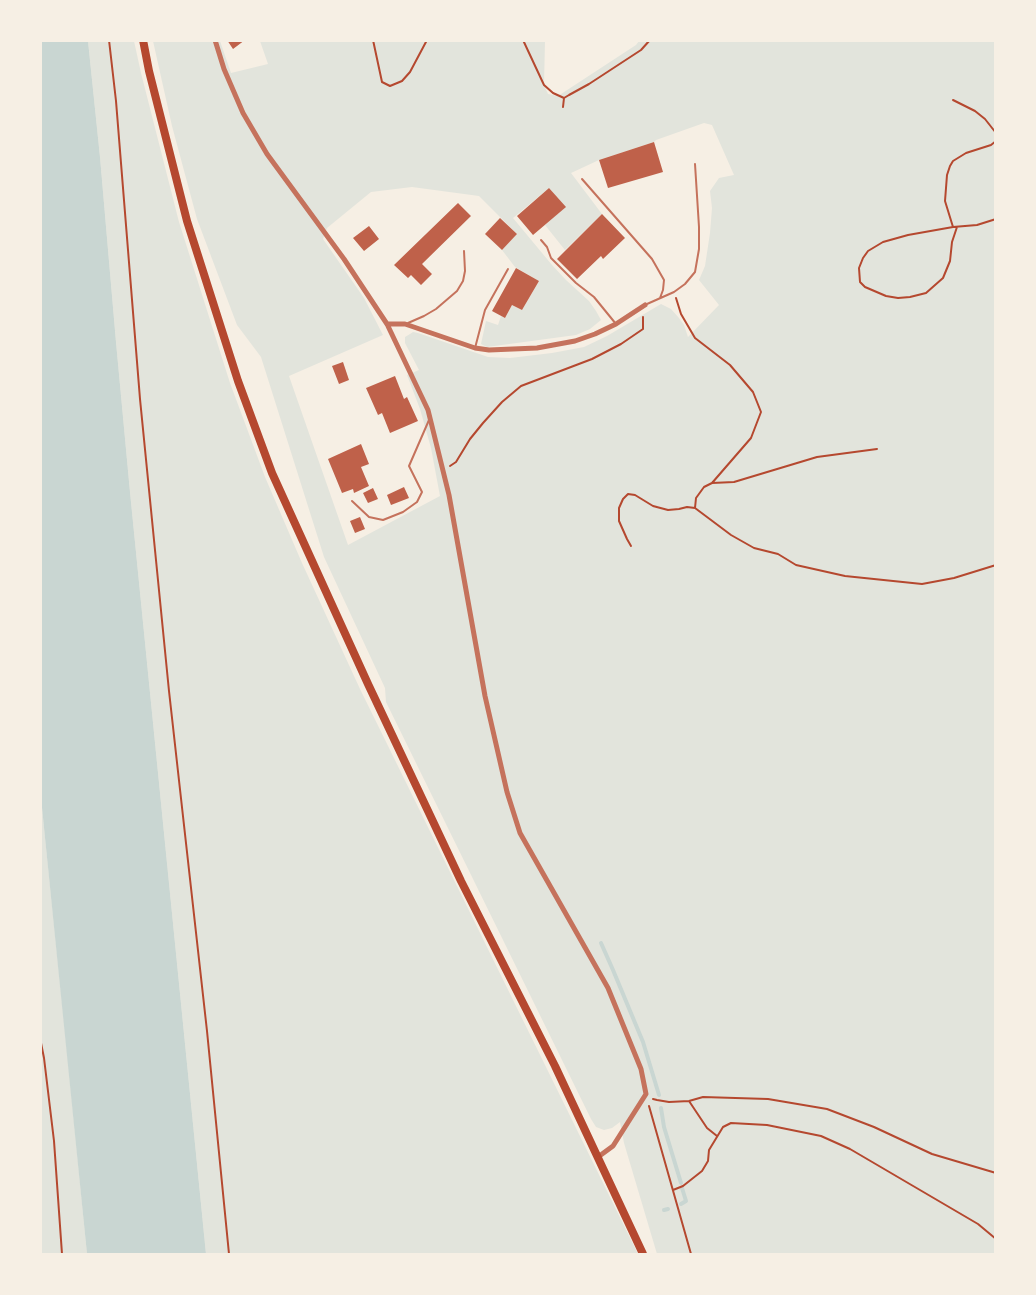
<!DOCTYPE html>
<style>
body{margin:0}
#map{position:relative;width:1036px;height:1295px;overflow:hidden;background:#f6efe4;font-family:Lato,sans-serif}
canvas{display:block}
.frame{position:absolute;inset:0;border:42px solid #f6efe4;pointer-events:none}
</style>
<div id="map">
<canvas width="1036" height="1295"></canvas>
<div class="frame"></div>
</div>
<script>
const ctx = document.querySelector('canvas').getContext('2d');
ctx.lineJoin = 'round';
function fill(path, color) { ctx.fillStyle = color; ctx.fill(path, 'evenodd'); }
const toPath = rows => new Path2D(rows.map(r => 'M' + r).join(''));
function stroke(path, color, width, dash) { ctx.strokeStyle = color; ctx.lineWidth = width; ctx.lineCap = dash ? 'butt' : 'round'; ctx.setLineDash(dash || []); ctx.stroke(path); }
const green = toPath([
 [88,41,134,41,141,73,179,222,230,383,265,477,302,563,360,689,638,1254,206,1254,130,492,116,342,100,157],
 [153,41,220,41,231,73,268,64,260,41,545,41,544,85,548,94,558,96,636,45,639,41,995,41,995,1254,657,1254,624,1143,620,1122,612,1128,604,1130,596,1127,591,1119,386,702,385,688,324,557,261,357,237,325,197,219,172,126],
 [704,123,712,125,734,175,719,178,710,191,712,208,710,233,705,266,699,280,719,305,688,337,684,325,679,318,671,309,661,304,607,336,584,347,552,353,510,358,488,357,418,333,413,332,410,334,405,337,405,343,419,370,407,375,420,409,431,448,440,496,348,545,289,376,383,335,364,298,323,239,327,228,371,192,412,187,479,196,517,234,502,250,515,267,539,281,522,310,512,305,505,318,501,316,498,325,486,321,481,344,487,347,576,335,590,329,601,320,596,311,589,301,566,280,552,265,513,218,549,188,565,207,545,225,565,250,602,214,571,173,599,160,654,142,656,140],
 [40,788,68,1061,87,1254,41,1254]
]);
const water = toPath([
 [40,41,88,41,100,157,116,342,130,492,206,1254,87,1254,40,788]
]);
const stream = toPath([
 [601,943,613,970,643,1042,659,1095],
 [661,1108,664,1127,681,1183],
 [681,1204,686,1201,682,1188],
 [664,1210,668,1209]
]);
const building = toPath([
 [227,40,245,40,233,49],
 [654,142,663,172,608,188,599,160],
 [549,188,566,207,533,235,517,216],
 [458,203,471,216,422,264,432,274,421,285,411,275,408,278,394,265],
 [602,214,625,238,603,259,601,256,577,279,557,259],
 [500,218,517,234,502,250,485,234],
 [369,226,379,239,364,251,353,238],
 [516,268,539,281,522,310,512,305,505,318,492,311],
 [343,362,349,380,339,384,332,366],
 [395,376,404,399,407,397,418,421,390,433,382,413,378,415,366,388],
 [361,444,369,464,361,467,369,486,354,493,353,489,342,493,328,459],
 [404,487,409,498,391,505,387,495],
 [373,488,378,499,368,503,363,493],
 [360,517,365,529,355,533,350,521]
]);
const path = toPath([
 [109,40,116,101,140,399,169,691,207,1031,229,1254],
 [373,40,382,82,390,86,402,81,410,72,427,40],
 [523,40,544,85,553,93,564,98],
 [953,100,975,111,985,119,996,133],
 [563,107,564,98,569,95,589,84,641,50,650,40],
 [953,227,945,201,947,175,950,166,953,161,966,153,991,145,996,141],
 [957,227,952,242,950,261,943,278,926,293,910,297,898,298,886,296,865,287,860,282,859,268,863,258,868,251,883,242,908,235,953,227,977,225,996,219],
 [676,298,681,314,695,338,730,365,753,392,761,412,751,438,712,483,704,487,696,498,695,508],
 [450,466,456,462,470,439,483,423,502,402,521,386,592,359,621,344,643,329,643,317],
 [712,483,734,482,817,457,877,449],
 [631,546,627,539,619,521,619,508,623,499,628,494,635,495,653,506,668,510,679,509,687,507,695,508,731,535,754,548,778,554,796,565,845,576,922,584,954,578,996,565],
 [40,1038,44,1058,54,1141,62,1254],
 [653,1099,657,1100,669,1102,689,1101,703,1097,768,1099,827,1109,874,1127,932,1154,996,1173],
 [689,1101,707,1128,717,1136],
 [649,1106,691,1254],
 [673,1190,683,1186,702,1171,708,1161,709,1150,723,1127,731,1123,767,1125,821,1136,850,1149,978,1224,996,1239]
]);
const service = toPath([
 [582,179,652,259,664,280,663,290,660,298],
 [541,240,547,247,551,258,576,283,594,297,616,324],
 [647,304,674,292,685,284,695,272,699,249,699,227,695,164],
 [408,323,424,316,436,309,457,291,463,281,465,271,464,251],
 [475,348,485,310,508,269],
 [352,501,369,517,383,520,403,512,417,502,422,492,409,466,429,420]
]);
const minor = toPath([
 [215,40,224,69,243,113,267,154,344,259,387,324,428,410,449,495,485,696,507,792,520,833,608,988,641,1069,646,1094,613,1146,598,1157],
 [387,324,405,324,475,348,489,350,537,348,575,341,595,334,616,324,645,305]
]);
const primary = toPath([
 [143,40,149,71,187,221,238,381,272,473,368,684,429,813,461,881,555,1066,643,1254]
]);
fill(green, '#e2e4dc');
fill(water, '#c9d6d2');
stroke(stream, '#c9d6d2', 4);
fill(building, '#bf614a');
stroke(path, '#b5482f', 2);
stroke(service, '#c5725c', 2);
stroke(minor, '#c5725c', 5);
stroke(primary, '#b5482f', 8);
</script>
